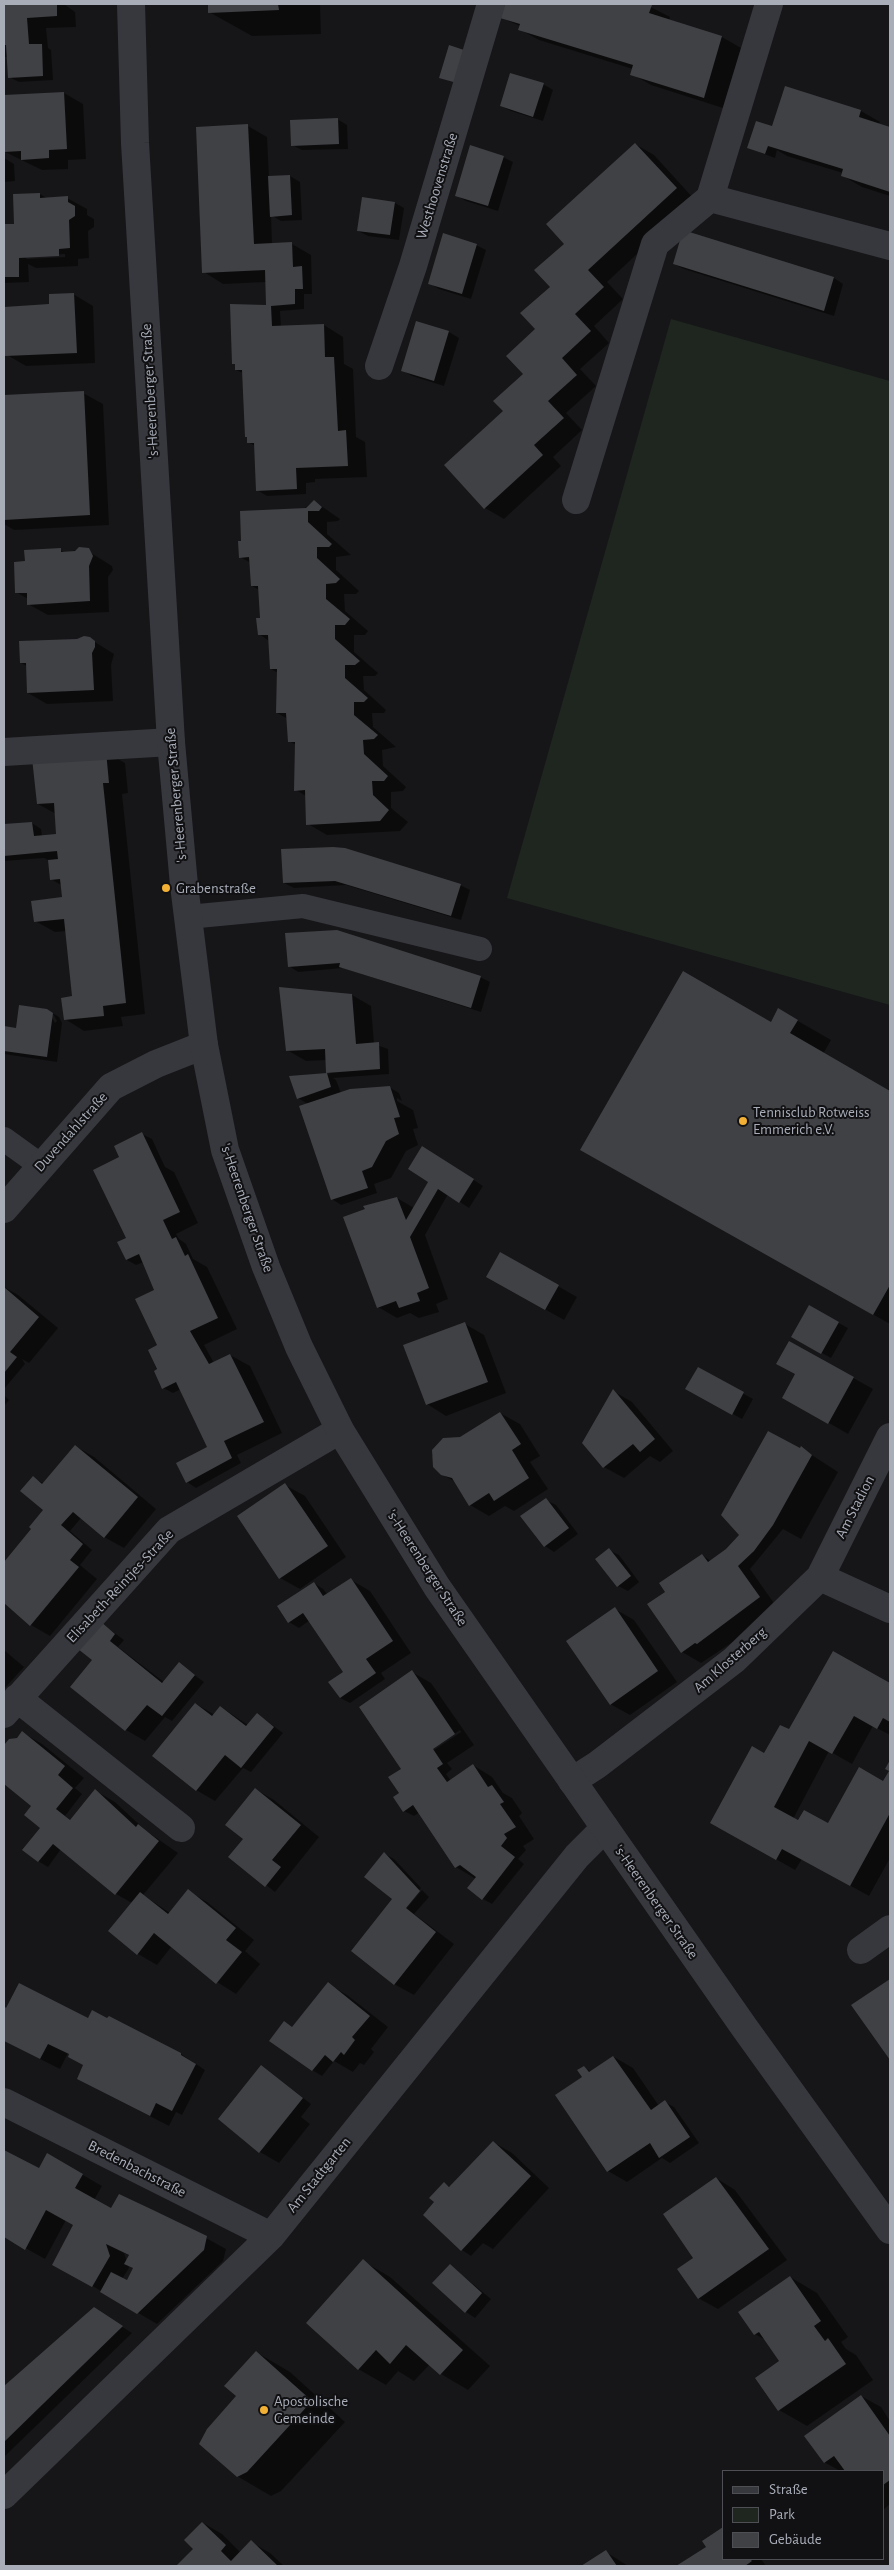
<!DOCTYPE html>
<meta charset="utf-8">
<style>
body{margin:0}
#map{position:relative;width:894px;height:2570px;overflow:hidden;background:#161618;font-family:"Alegreya Sans",sans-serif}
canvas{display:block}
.frame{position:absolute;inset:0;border:5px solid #a8adb8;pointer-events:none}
.legend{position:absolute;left:722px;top:2470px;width:162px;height:90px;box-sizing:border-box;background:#111113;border:1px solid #4d4f55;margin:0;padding:6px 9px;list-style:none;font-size:15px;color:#a8adb8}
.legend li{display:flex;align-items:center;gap:10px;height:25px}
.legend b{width:25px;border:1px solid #4d4f55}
</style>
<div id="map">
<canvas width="894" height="2570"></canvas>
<div class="frame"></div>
<ul class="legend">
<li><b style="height:6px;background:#37383d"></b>Straße</li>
<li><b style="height:14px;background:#1e261f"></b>Park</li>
<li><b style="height:14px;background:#404145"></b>Gebäude</li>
</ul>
</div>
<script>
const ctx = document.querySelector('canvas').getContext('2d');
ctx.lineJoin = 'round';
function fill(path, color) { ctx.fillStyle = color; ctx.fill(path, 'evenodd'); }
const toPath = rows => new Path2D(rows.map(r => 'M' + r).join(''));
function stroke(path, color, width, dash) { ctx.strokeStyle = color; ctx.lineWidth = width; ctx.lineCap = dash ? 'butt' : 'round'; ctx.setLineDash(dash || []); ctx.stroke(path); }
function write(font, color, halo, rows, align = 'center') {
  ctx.font = font + ' "Alegreya Sans",sans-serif'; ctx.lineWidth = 4; ctx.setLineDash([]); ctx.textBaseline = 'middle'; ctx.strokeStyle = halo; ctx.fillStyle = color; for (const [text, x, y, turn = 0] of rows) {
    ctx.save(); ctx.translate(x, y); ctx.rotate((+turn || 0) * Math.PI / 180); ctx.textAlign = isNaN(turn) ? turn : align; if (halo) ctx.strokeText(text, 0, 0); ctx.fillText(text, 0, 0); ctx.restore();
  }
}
const green = toPath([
 [671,319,890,381,890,1005,507,898]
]);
const shadow = toPath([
 [4,4,64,4,75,12,76,27,46,28,48,48,51,50,53,80,19,82,9,77,8,57,4,57],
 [209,4,320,4,321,34,252,36,209,12],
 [506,4,645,4,670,17,669,21,722,37,741,48,723,108,651,85,632,74,633,69,539,40,519,29,520,26,502,18],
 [543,84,553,90,543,121,511,111,501,106],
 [785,88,861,111,880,122,879,124,890,128,890,196,862,187,843,176,843,173,787,156,777,150,775,158,748,148,773,127],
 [64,93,83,104,86,159,68,160,68,169,42,170,5,152,4,96],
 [337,119,347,125,348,149,302,150,292,145],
 [248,126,267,137,269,177,290,176,300,182,302,220,281,221,271,215,272,244,292,244,311,255,312,294,304,294,304,309,280,311,281,327,324,325,343,337,344,364,353,369,356,437,365,442,367,477,315,479,315,482,306,483,306,494,267,496,257,490,255,446,248,442,243,373,236,370,267,306,266,282,223,284,204,272,197,128],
 [635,144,654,155,695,200,607,282,623,299,594,326,609,343,580,369,596,386,566,413,582,430,553,457,561,466,504,519,485,508,505,411,524,374,565,244],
 [503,157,513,162,498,211,466,201,456,195],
 [4,158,14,164,15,181,4,182],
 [40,194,48,199,67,198,87,209,87,215,94,219,94,227,88,231,89,258,78,259,78,266,36,268,28,264,29,282,4,283,4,252,6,252,16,225],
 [65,254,65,257,27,259,24,256],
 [395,203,404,208,399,240,368,236,358,231],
 [476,245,486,250,471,299,439,289,429,283],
 [674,264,834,278,843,284,834,316,684,269],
 [73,294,93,306,95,363,26,366,7,355],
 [417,322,449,332,459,338,444,386,412,376,402,370],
 [83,393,103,404,109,525,14,530,4,524,4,397],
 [314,501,340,519,338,521,327,522,327,534,351,555,336,557,336,570,359,591,356,594,344,594,345,611,368,631,365,635,354,635,354,652,378,673,375,676,363,676,364,690,386,710,384,713,372,713,373,727,396,747,382,750,383,766,406,787,403,791,391,792,391,808,408,822,400,831,327,835,308,824,306,796,296,790,296,745,289,741,288,719,277,713,278,673,271,669,269,641,259,634,261,620,259,590,252,586,251,563,240,557],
 [83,548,112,566,113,570,108,577,109,612,48,615,28,604,28,599,16,592,27,562,60,550,66,553],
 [87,637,114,654,111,665,113,701,47,704,28,693,27,666,21,663],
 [106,752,125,763,128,793,122,794,145,1014,121,1017,123,1026,84,1031,65,1019,74,997,67,931,55,932,35,921,63,898,61,885,51,879,50,861,44,858,4,861,4,826,32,823,41,829,42,836,58,835,56,814,38,804],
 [282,851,460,885,470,890,461,920,346,885,294,888,284,883],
 [286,934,480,977,490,982,481,1012,343,968,298,972,289,966],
 [352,995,371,1006,374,1044,388,1049,389,1074,333,1078,336,1080,341,1093,389,1087,399,1093,402,1101,397,1098,397,1101,413,1110,418,1128,413,1129,418,1145,406,1151,391,1178,374,1184,377,1193,341,1205,332,1199,308,1104,298,1098,291,1077,331,1074,328,1073,327,1060,306,1061,287,1050],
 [779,1010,831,1040,823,1054,890,1093,890,1324,615,1169,772,1024],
 [49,1011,59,1017,62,1023,57,1062,4,1054,4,1028,17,1030],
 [50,1014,53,1014,57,1021,55,1023],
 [142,1134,152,1139,165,1167,174,1172,198,1223,176,1234,179,1239,186,1244,193,1259,207,1267,237,1329,204,1345,214,1363,230,1355,250,1366,282,1433,237,1455,241,1463,196,1488,187,1482,210,1449,181,1389,173,1393,163,1388,150,1351,159,1346,156,1290,144,1262,136,1265,127,1260,119,1242,128,1238,120,1158],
 [432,1153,483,1186,469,1208,448,1194,425,1235,448,1299,436,1304,439,1312,419,1318,410,1313,397,1318,378,1307,397,1198,414,1208,429,1181],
 [501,1254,577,1297,564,1320,488,1277],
 [4,1287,18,1295,58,1328,29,1363,22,1359,25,1364,4,1389],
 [809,1307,848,1328,831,1358,793,1337],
 [465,1324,484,1335,506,1393,446,1416,427,1404],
 [789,1342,873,1389,848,1434,784,1397,796,1374],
 [698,1369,753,1399,742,1419,687,1389],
 [613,1391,632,1402,673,1451,660,1462,650,1456,624,1478,604,1467,584,1443],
 [4,1395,9,1400,4,1406],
 [500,1413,520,1424,540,1456,530,1462,548,1489,514,1511,505,1506,489,1516,470,1505,456,1482,441,1474,432,1455,437,1445,443,1439,460,1439],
 [75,1446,94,1457,156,1509,124,1548,104,1537,81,1518,70,1531,92,1550,80,1565,97,1579,50,1636,31,1625,5,1603,4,1606,4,1564,31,1531,44,1510,33,1478,43,1483],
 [801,1448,838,1472,801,1539,783,1529,750,1569,778,1609,766,1620,701,1663,682,1652,667,1592,702,1555,711,1561,726,1551,740,1535],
 [285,1485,305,1496,346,1557,300,1589,280,1578],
 [546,1500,556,1505,578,1534,554,1552,545,1546],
 [609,1550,619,1555,639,1582,628,1591,618,1586],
 [351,1580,370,1591,411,1653,381,1673,385,1679,350,1703,340,1698,347,1676,310,1620,299,1628,289,1622,279,1607,314,1583,323,1589,328,1595],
 [615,1609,634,1620,677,1682,630,1715,610,1704],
 [101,1623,124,1640,118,1647,164,1682,179,1664,204,1682,172,1721,165,1717,145,1741,126,1730,72,1687,94,1660],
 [4,1650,24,1667,4,1689],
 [833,1653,890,1684,890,1735,873,1726,852,1764,829,1751,793,1819,828,1825,884,1783,890,1771,890,1858,869,1896,802,1859,795,1870,730,1833,764,1754,790,1731],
 [412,1672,431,1683,474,1745,447,1763,452,1769,446,1774,451,1781,473,1765,492,1777,503,1793,512,1798,522,1813,519,1816,534,1839,523,1846,526,1850,518,1859,524,1864,492,1904,483,1899,476,1879,456,1867,420,1812,414,1816,404,1811,400,1793],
 [460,1730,461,1732,419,1760,418,1758],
 [196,1704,215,1715,221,1707,248,1725,257,1714,283,1733,251,1772,243,1768,215,1801,196,1790],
 [23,1733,42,1744,84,1778,75,1788,82,1794,65,1816,71,1821,96,1791,115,1802,145,1830,178,1853,143,1895,170,1913,188,1891,207,1902,254,1940,245,1951,260,1964,236,1994,217,1982,172,1946,157,1965,138,1954,132,1903,116,1894,61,1849,48,1867,38,1861,41,1828,33,1806,4,1782,4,1756],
 [255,1789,274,1800,319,1837,275,1892,230,1857,244,1839],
 [385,1854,394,1859,421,1888,406,1906],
 [422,1890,429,1897,414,1914,454,1944,414,1995,394,1984,406,1909],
 [890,1980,890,2058,853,2005],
 [328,1984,347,1995,388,2027,371,2049,374,2052,364,2065,360,2063,353,2072,334,2061,322,2076,312,2070,293,2028],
 [4,2008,88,2020,108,2020,181,2054,205,2070,182,2115,176,2112,169,2126,97,2089,85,2065,71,2055,68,2053,60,2069,4,2041],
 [614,2057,633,2068,659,2106,665,2102,674,2107,699,2143,670,2163,662,2158,627,2182,608,2171,584,2077,584,2068,592,2072],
 [262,2066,311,2104,301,2117,310,2124,279,2163,260,2152,219,2119],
 [493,2142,512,2153,549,2188,493,2249,483,2243,471,2256,462,2250,444,2184,451,2187],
 [4,2151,40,2170,48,2155,102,2186,94,2200,112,2209,206,2238,226,2249,223,2261,157,2324,84,2281,74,2225,66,2220,45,2259,4,2236],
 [124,2253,130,2256,127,2262],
 [128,2264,134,2268,128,2281,122,2279,129,2268],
 [716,2178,735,2190,787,2260,718,2309,698,2298,695,2258],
 [363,2261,390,2277,490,2366,468,2390,441,2374,430,2364,414,2381,398,2371,386,2385,358,2369],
 [450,2265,491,2299,475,2318,466,2312],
 [790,2277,817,2293,848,2337,841,2342,846,2349,856,2355,873,2380,807,2426,779,2410,757,2378,781,2361,767,2341,755,2334,740,2312],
 [94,2309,132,2333,4,2457,4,2388],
 [256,2352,290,2372,345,2422,281,2491,271,2496,237,2476,238,2396],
 [861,2396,881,2407,890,2421,890,2504,883,2510,883,2471,840,2471,824,2462],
 [203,2523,222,2534,241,2553,251,2542,270,2553,284,2566,177,2566,195,2549],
 [707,2547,723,2559,761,2559,766,2566,679,2566],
 [606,2552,628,2566,584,2566]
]);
const building = toPath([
 [4,4,57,4,57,16,27,18,29,44,42,44,43,76,8,78,6,45,4,45],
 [208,4,278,4,279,10,208,13],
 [505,4,649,4,652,5,649,13,722,36,704,98,630,75,633,65,518,30,520,24,500,18],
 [449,45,467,51,457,83,439,78],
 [510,73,544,83,533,117,500,106],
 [785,86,861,110,859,117,890,127,890,192,841,176,843,169,768,146,765,154,747,148,756,121,772,126],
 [64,92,67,149,49,150,49,158,21,160,21,151,4,152,4,95],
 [338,118,339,144,291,146,290,120],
 [248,124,254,244,292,242,293,267,302,266,303,289,295,289,295,304,271,306,272,326,324,324,325,357,334,357,338,431,346,430,348,466,296,468,297,489,256,491,254,443,247,443,247,437,245,437,242,370,235,370,235,364,232,364,230,304,266,305,265,270,202,273,196,127],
 [635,143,677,188,588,270,604,287,575,314,591,331,562,358,577,375,548,401,564,418,534,445,543,455,484,509,444,465,503,411,493,401,523,374,506,356,535,329,520,313,550,287,534,270,564,244,546,224],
 [470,145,504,156,488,206,455,196],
 [290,175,292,215,270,217,268,176],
 [40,193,40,198,68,196,68,202,75,206,75,216,69,220,70,248,59,249,59,256,19,258,19,277,4,277,4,224,14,224,13,194],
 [362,197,395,202,390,235,357,231],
 [683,230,834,277,824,311,673,264],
 [443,233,477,244,462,294,428,284],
 [74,293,77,353,5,356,4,307,49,304,49,294],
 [416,321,449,331,434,381,401,371],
 [84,391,90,515,4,520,4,395],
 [314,500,322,507,319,511,308,511,308,522,332,544,329,547,317,547,317,558,340,579,336,583,326,584,326,599,350,619,345,625,335,625,335,639,360,661,355,665,345,665,345,678,368,698,364,702,354,702,354,715,378,735,374,739,363,740,364,754,388,776,384,781,372,781,373,795,389,810,380,821,306,825,305,790,294,791,295,742,288,742,286,713,276,713,277,669,270,669,268,635,258,635,256,618,260,618,258,586,251,586,249,557,239,558,238,541,241,541,240,511,306,508],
 [79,547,89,548,93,556,89,566,90,601,27,605,27,593,15,593,14,562,25,561,24,550,61,548,61,552,75,551],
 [84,636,90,637,95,641,95,647,92,653,94,690,27,693,26,663,20,663,19,641,77,639],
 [106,751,109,783,103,783,126,1003,103,1006,104,1016,64,1020,61,998,72,996,64,919,34,922,31,901,62,897,60,879,50,880,48,860,58,859,57,851,4,856,4,824,32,822,34,836,56,834,54,803,37,804,32,758],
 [333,847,345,848,461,884,451,916,335,881,283,883,281,849],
 [337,930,481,976,471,1008,339,967,340,963,288,967,285,933],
 [683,971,771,1022,778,1008,798,1020,790,1033,890,1091,890,1285,873,1315,580,1150],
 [279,987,352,994,356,1044,379,1042,380,1069,326,1073,325,1049,286,1051],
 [19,1005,47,1009,53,1013,47,1057,4,1051,4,1026,16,1028],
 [327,1073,331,1087,297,1099,289,1076],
 [390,1086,400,1117,394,1118,399,1134,386,1141,372,1167,362,1171,368,1188,331,1200,299,1106,350,1089],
 [142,1132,180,1212,163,1220,172,1239,176,1237,185,1256,188,1254,218,1318,190,1331,209,1364,230,1354,264,1422,224,1441,232,1458,186,1483,176,1463,207,1447,176,1382,162,1389,154,1371,157,1369,148,1350,157,1345,135,1299,154,1290,139,1254,126,1260,117,1242,126,1238,93,1170,119,1157,114,1146],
 [422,1146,474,1179,459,1203,438,1189,410,1237,429,1288,417,1293,420,1301,399,1308,396,1301,377,1308,343,1217,365,1209,363,1206,397,1197,406,1220,428,1182,408,1169],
 [500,1252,559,1285,545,1310,486,1277],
 [4,1287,39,1317,10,1352,17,1357,4,1373],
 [809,1305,839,1322,821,1354,791,1337],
 [465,1322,488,1382,426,1405,403,1345],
 [789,1341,854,1377,828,1424,782,1398,795,1374,776,1364],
 [698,1367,744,1392,732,1415,685,1389],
 [613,1389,655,1439,640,1452,633,1444,603,1468,582,1443],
 [500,1412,521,1444,512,1450,529,1478,494,1501,489,1493,469,1506,452,1478,441,1475,433,1467,432,1450,443,1438,460,1437],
 [768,1431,800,1448,801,1446,812,1455,773,1525,754,1551,738,1566,760,1597,697,1644,695,1643,681,1653,647,1604,665,1592,659,1583,702,1554,708,1562,726,1549,739,1535,721,1515],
 [75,1445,138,1497,104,1538,73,1512,61,1525,83,1544,70,1560,79,1567,30,1626,4,1603,4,1562,31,1529,29,1527,43,1510,20,1491,33,1476,42,1484],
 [285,1483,328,1546,279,1579,237,1516],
 [546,1498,569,1528,544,1547,520,1516],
 [609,1548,631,1576,617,1587,595,1559],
 [351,1578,393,1641,366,1659,376,1673,340,1698,328,1682,343,1672,303,1613,288,1623,277,1606,314,1582,323,1596],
 [615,1607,658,1671,610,1705,566,1641],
 [100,1621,115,1634,110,1641,162,1683,179,1662,195,1675,162,1716,147,1705,125,1731,70,1687,92,1660,78,1649],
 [833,1651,890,1683,890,1722,883,1718,877,1729,854,1716,832,1754,809,1741,774,1807,798,1820,804,1810,828,1823,859,1767,883,1781,889,1771,885,1769,890,1760,890,1813,850,1886,782,1849,776,1860,710,1823,752,1746,764,1753,780,1725,789,1729],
 [412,1670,455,1734,433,1749,443,1764,437,1768,447,1782,473,1764,488,1787,492,1785,504,1802,500,1804,516,1827,504,1834,507,1838,501,1846,515,1857,482,1900,467,1888,476,1877,460,1865,455,1868,413,1805,403,1812,393,1797,399,1793,388,1777,401,1769,359,1707],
 [195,1703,212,1716,220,1706,246,1726,257,1713,274,1727,241,1768,225,1755,196,1791,152,1756],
 [22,1731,65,1766,58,1775,73,1788,56,1809,70,1820,95,1789,136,1827,138,1824,159,1841,115,1895,53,1844,38,1862,22,1850,40,1828,24,1815,31,1806,4,1784,4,1745,9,1739,17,1738],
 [255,1788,301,1825,272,1860,281,1867,265,1887,228,1857,243,1839,225,1825],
 [384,1852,420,1891,406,1908,436,1932,394,1985,351,1951,392,1899,364,1877],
 [188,1889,236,1928,226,1940,242,1952,216,1984,154,1933,137,1955,108,1931,140,1892,168,1914],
 [890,1979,890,2060,851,2005],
 [328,1982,370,2016,352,2037,355,2040,344,2055,341,2052,333,2062,325,2055,312,2071,269,2041,284,2021,292,2027],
 [19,1983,88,2018,92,2010,107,2018,109,2016,181,2053,181,2055,196,2064,172,2111,156,2103,150,2116,77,2079,83,2065,68,2057,69,2054,48,2044,40,2059,4,2041,4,2006,6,2008],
 [613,2056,651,2110,665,2100,690,2137,659,2158,650,2143,607,2172,555,2095,582,2077,577,2070,584,2066,589,2072],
 [261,2065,303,2098,259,2153,218,2119],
 [493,2141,531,2176,461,2251,423,2215,434,2202,429,2198,444,2182,449,2187],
 [4,2150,39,2168,47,2153,83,2174,75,2188,111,2208,119,2194,153,2210,207,2236,204,2250,137,2314,100,2292,111,2272,127,2280,133,2268,124,2264,129,2255,106,2244,110,2256,92,2287,52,2265,73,2225,46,2210,25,2250,4,2237],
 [716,2177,769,2249,698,2299,677,2269,693,2258,663,2214],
 [363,2259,463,2350,440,2375,406,2345,390,2364,376,2350,358,2370,306,2323],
 [450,2264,482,2293,465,2313,432,2283],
 [790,2276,821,2321,814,2326,825,2341,828,2338,846,2364,778,2411,755,2378,779,2361,759,2332,754,2335,738,2312],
 [94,2307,123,2326,4,2442,4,2386],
 [256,2351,312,2401,247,2472,237,2477,199,2444,207,2429,236,2396,224,2386],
 [861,2395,890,2436,890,2480,883,2485,883,2471,845,2471,834,2456,824,2463,804,2436],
 [202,2522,226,2545,221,2551,231,2561,251,2540,278,2566,176,2566,193,2549,184,2540],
 [723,2527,723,2559,750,2559,752,2561,745,2566,676,2566,706,2547,702,2541],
 [606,2550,617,2566,581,2566]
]);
const service = toPath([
 [188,917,303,906,480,949],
 [4,1139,40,1165]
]);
const minor = toPath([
 [710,198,890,246],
 [379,366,413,266,491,4],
 [576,500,655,244,710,198,769,4],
 [4,752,171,742],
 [4,1209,111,1087,156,1064,204,1045],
 [820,1577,890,1609],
 [17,1698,181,1828],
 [4,1714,169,1530,340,1430],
 [572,1781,597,1765,734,1660,820,1577,890,1437],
 [861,1950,890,1929],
 [4,2102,271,2236],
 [4,2495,271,2236,577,1856,605,1828]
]);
const tertiary = toPath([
 [131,4,135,143,171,742,184,885,204,1045,225,1150,266,1267,299,1347,340,1430,437,1587,744,2027,890,2230]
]);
const markers = [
 [166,888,5,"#f2b134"],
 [743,1121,5,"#f2b134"],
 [264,2410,5,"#f2b134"]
];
const streetNames = [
 ["Westhoovenstraße",437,186,-73],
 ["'s-Heerenberger Straße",150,391,-93],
 ["'s-Heerenberger Straße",176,795,-95],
 ["Duvendahlstraße",71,1132,-48],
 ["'s-Heerenberger Straße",247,1208,71],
 ["Am Stadion",855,1507,-63],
 ["'s-Heerenberger Straße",427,1568,57],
 ["Elisabeth-Reintjes-Straße",120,1586,-47],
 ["Am Klosterberg",730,1660,-41],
 ["'s-Heerenberger Straße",656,1902,55],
 ["Bredenbachstraße",137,2169,27],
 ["Am Stadtgarten",319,2175,-51]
];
const poiNames = [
 ["Grabenstraße",176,888],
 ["Tennisclub Rotweiss",753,1112],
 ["Emmerich e.V.",753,1129],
 ["Apostolische",274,2401],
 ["Gemeinde",274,2418]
];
fill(green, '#1e261f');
fill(shadow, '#0007');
fill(building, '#404145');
stroke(service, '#37383d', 24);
stroke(minor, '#37383d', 28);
stroke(tertiary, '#37383d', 28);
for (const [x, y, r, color] of markers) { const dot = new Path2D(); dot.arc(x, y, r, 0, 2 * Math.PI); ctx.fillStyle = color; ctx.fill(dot); stroke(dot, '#111113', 2); }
write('15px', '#a8adb8', '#111113', streetNames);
write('15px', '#a8adb8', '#111113', poiNames, 'left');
</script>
